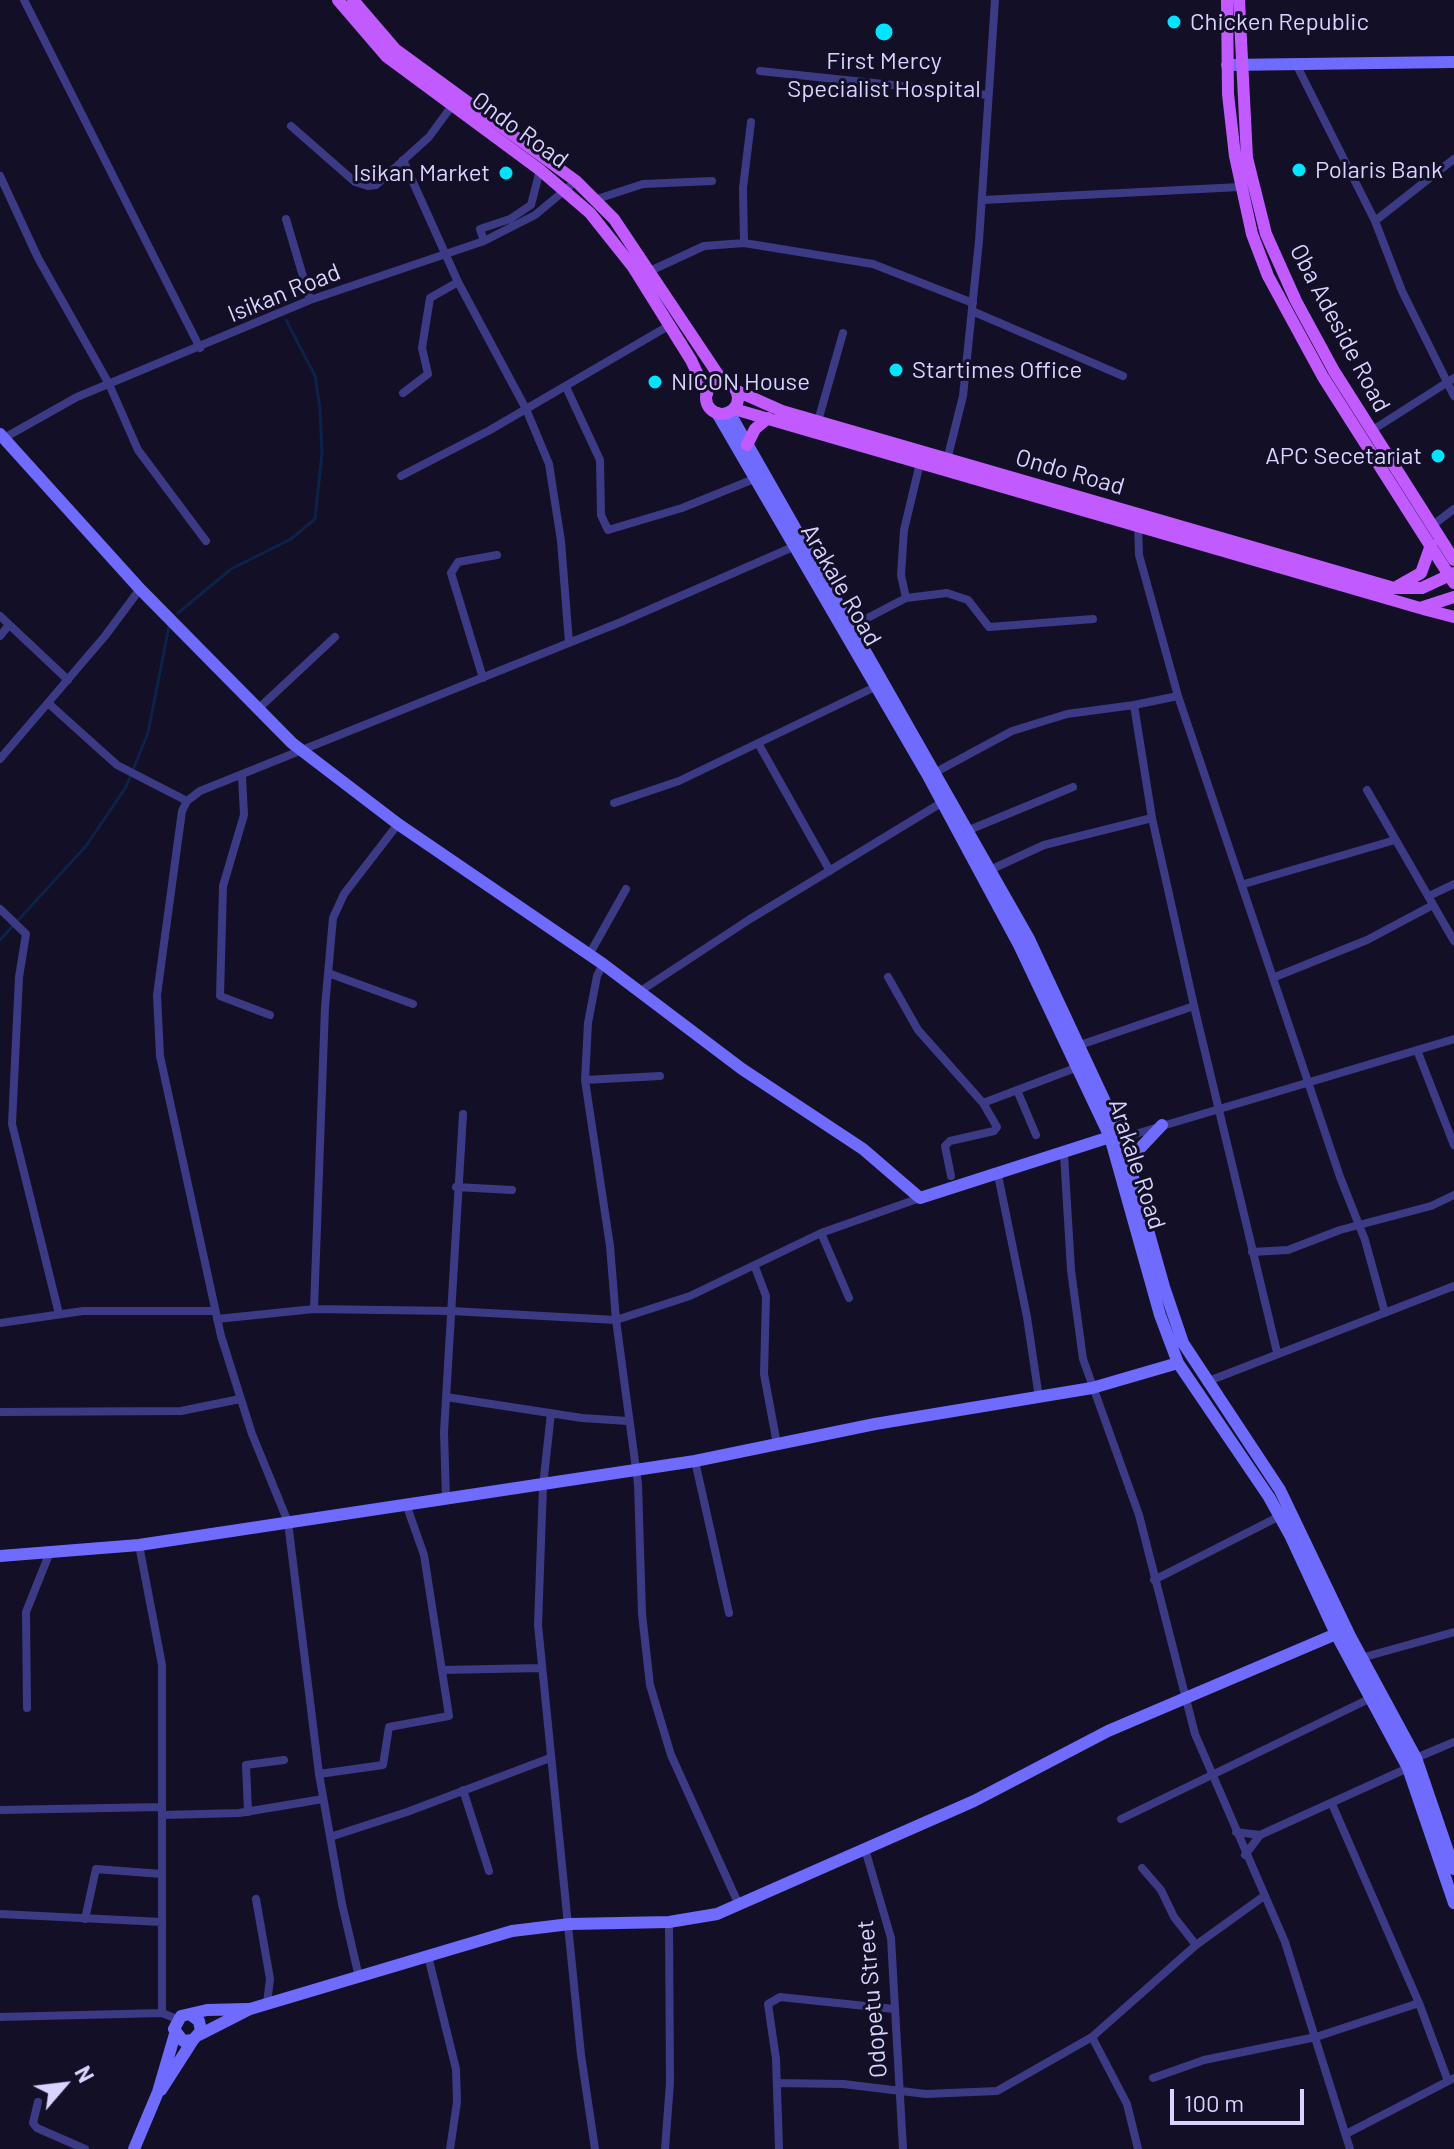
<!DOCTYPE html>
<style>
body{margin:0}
#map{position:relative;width:1454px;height:2149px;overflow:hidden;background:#130f26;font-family:Barlow,sans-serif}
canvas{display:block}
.north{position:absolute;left:24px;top:2045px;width:80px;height:80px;-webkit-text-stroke:6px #130f26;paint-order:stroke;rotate:62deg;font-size:22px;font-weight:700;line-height:32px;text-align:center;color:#d9d4ff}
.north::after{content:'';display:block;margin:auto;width:28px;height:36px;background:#d9d4ff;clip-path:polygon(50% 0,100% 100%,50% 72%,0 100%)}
.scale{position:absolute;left:1170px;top:2089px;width:134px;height:36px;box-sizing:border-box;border:4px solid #d9d4ff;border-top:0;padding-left:10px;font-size:24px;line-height:28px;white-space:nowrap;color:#d9d4ff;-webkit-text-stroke:6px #130f26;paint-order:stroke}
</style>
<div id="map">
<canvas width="1454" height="2149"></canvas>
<div class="north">N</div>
<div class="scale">100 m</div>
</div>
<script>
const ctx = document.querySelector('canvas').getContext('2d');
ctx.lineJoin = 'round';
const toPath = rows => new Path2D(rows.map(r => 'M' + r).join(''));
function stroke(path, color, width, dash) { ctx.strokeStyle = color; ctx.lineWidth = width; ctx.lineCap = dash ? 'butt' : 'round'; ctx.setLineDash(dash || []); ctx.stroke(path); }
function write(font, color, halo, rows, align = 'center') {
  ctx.font = font + ' Barlow,sans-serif'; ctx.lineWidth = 6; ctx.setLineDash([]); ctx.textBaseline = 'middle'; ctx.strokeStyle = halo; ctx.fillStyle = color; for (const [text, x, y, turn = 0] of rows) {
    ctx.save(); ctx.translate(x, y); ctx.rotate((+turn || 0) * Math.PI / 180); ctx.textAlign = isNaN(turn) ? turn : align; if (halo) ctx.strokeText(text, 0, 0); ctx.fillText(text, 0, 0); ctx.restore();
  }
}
const stream = toPath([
 [178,613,231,569,291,539,315,519,322,453,320,408,315,376,286,320],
 [0,940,86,846,126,787,148,733,169,626]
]);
const street = toPath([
 [24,0,200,348],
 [1296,64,1375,221,1402,291,1454,396],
 [760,71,987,95],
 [291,126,355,182,368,186,376,185,429,137,451,107],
 [403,160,458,282,526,409,549,464,561,541,569,643],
 [0,176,38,258,109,384,138,450,206,541],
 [594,200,643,184,712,181],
 [983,200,1240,187],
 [286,219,310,300],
 [1375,221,1454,159],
 [484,241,480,229,510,219,531,205,540,170],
 [744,243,743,188,751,122],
 [650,271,704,246,744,243,873,264,973,303],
 [972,311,1123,376],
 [566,387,600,460,601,515,608,530,682,508,754,479],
 [403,393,428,374,422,348,430,298,458,282],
 [818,421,843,333],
 [1371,431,1454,378],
 [4,438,77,397,310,300,484,241,535,215,576,181],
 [946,464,963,396,979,241,995,0],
 [401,476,490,430,670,325],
 [1138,523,1139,555,1178,696],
 [1433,525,1454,509],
 [906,598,901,575,904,530,920,463],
 [0,616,68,680],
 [852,626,906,598,947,593,968,600,989,627,1093,619],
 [0,636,9,625],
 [483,678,451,573,458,562,497,555],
 [48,703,117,765,187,801],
 [1134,705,1178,696,1340,1177,1365,1240,1385,1313],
 [258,709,335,637],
 [758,743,830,871],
 [0,759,105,636,140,589],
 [936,772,1012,731,1067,714,1134,705,1152,818,1194,1006],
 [242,777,244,815,223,886,220,996,270,1015],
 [1367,790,1454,941],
 [614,803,679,781,875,687],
 [969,830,1073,787],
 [992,869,1044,845,1152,818],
 [1244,884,1395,840],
 [1429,896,1454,884],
 [0,909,26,934,19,977,12,1124,59,1314],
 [589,955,626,889],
 [603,964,597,976,588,1023,585,1080,610,1246,616,1320,690,1296,821,1233,920,1198],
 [328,973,413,1004],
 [888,977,918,1030,983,1103,1078,1067],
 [1275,977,1367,940,1433,905],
 [639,992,750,919,946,800],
 [1080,1045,1194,1006,1277,1352],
 [1417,1050,1454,1145],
 [585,1080,660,1076],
 [1017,1090,1036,1135],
 [1122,1138,1454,1039],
 [1064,1154,1071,1270,1083,1359,1139,1515,1195,1734,1285,1942,1350,2149],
 [998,1175,1027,1317,1039,1398],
 [951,1176,945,1146,950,1141,994,1131,997,1127,983,1103],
 [456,1187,512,1190],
 [821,1233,849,1298],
 [1252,1252,1288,1250,1340,1230,1431,1206,1454,1195],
 [755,1267,766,1296,764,1374,777,1444],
 [314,1309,325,1007,333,918,344,894,398,824],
 [217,1319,314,1309,452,1311,616,1320,638,1484,642,1614,650,1685,671,1755,739,1905],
 [0,1323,83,1311,214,1311],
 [1206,1382,1454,1286],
 [446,1397,582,1418,628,1421],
 [0,1412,181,1411,240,1399],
 [551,1413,543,1486,538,1625,581,2055,595,2149],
 [695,1461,729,1613],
 [446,1498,444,1432,463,1114],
 [139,1545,162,1665,162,2013],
 [1154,1580,1280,1516],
 [1361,1658,1454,1632],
 [442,1670,541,1668],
 [27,1708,26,1612,50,1552],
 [1416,1758,1454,1742],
 [319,1774,383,1765,389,1727,449,1716,424,1555,406,1504],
 [463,1790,489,1871],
 [1332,1804,1419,2003,1448,2081],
 [0,1810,162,1807],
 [248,1812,246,1765,284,1760],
 [163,1815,239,1813,323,1799],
 [1121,1819,1371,1698],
 [1236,1832,1260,1835,1408,1768],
 [330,1837,407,1812,550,1758],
 [865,1849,891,1938,903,2149],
 [1245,1855,1260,1835],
 [1142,1868,1161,1890,1174,1917,1196,1945],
 [256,1899,270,1979,267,2003],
 [0,1914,162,1922],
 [85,1919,96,1869,162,1874],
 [428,1956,456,2069,457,2102,450,2149],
 [359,1977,342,1904,319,1774,288,1522,252,1434,221,1336,160,1056,157,995,182,811,187,801,200,791,621,622,793,547],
 [0,2017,162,2013,177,2019],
 [1092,2037,1127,2104,1138,2149],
 [1153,2078,1204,2060,1316,2037,1419,2003],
 [777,2083,843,2084,926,2094,997,2091,1092,2037,1196,1945,1264,1896],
 [38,2102,33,2123,37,2128,85,2149],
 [1346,2134,1454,2078],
 [665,2149,670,2083,669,1922],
 [779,2149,776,2059,768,2004,780,1997,894,2009]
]);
const secondary = toPath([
 [1227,65,1454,62],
 [729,412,1029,939,1122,1138,1164,1287,1183,1343,1280,1490,1350,1636,1416,1758,1454,1869],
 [717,413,927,774,1019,945,1110,1137,1160,1315,1178,1363,1269,1497,1290,1535,1336,1634,1408,1768,1454,1903],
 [0,434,140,589,292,743,398,824,603,964,742,1069,863,1149,920,1198,1110,1137],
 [1129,1160,1162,1125],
 [0,1556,139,1545,695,1461,875,1424,1092,1388,1178,1363],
 [191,2015,199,2021,201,2031,193,2040,183,2041,174,2029,181,2016,207,2010,247,2009],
 [199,2035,250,2009,512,1931,570,1924,669,1922,717,1914,974,1801,1108,1731,1336,1634],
 [161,2090,193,2040],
 [134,2149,158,2092,175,2034]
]);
const primary = toPath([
 [338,0,387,57,540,170,590,213,633,267,691,360,707,394],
 [353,0,395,49,576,181,614,219,723,382],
 [1227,0,1228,94,1235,156,1252,234,1268,276,1323,377,1454,583],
 [1239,0,1247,158,1266,234,1296,301,1334,371,1454,560],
 '706 398a16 16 0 1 1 32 0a16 16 0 1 1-32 0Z',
 [737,391,782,411,1394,588,1422,588,1454,573],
 [734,409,1420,608,1454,597],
 [747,445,755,429,768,418],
 [1398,586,1421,573,1431,545],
 [1423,609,1454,617]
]);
const markers = [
 [1174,22,8,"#00e5ff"],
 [884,32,10,"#00e5ff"],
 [1299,170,8,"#00e5ff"],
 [506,173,8,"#00e5ff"],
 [896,370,8,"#00e5ff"],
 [655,382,8,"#00e5ff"],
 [1438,456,8,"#00e5ff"]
];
const poiNames = [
 ["Chicken Republic",1190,22],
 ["First Mercy",884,61,"center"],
 ["Specialist Hospital",884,89,"center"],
 ["Polaris Bank",1315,170],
 ["Isikan Market",490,173,"right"],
 ["Startimes Office",912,370],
 ["NICON House",671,382],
 ["APC Secetariat",1422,456,"right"]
];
const streetNames = [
 ["Ondo Road",520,130,36],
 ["Isikan Road",284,293,-22],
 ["Oba Adeside Road",1340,328,62],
 ["Ondo Road",1070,472,16],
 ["Arakale Road",841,585,60],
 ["Arakale Road",1137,1164,72],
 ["Odopetu Street",872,1999,-95]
];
stroke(stream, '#0c2248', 3);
stroke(street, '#3d3a85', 8);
stroke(secondary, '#6f6bff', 12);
stroke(primary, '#c25bff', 12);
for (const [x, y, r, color] of markers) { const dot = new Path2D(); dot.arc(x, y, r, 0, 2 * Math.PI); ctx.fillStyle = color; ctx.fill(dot); stroke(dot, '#130f26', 3); }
write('24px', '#d9d4ff', '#130f26', poiNames, 'left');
write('24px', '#d9d4ff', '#130f26', streetNames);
</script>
